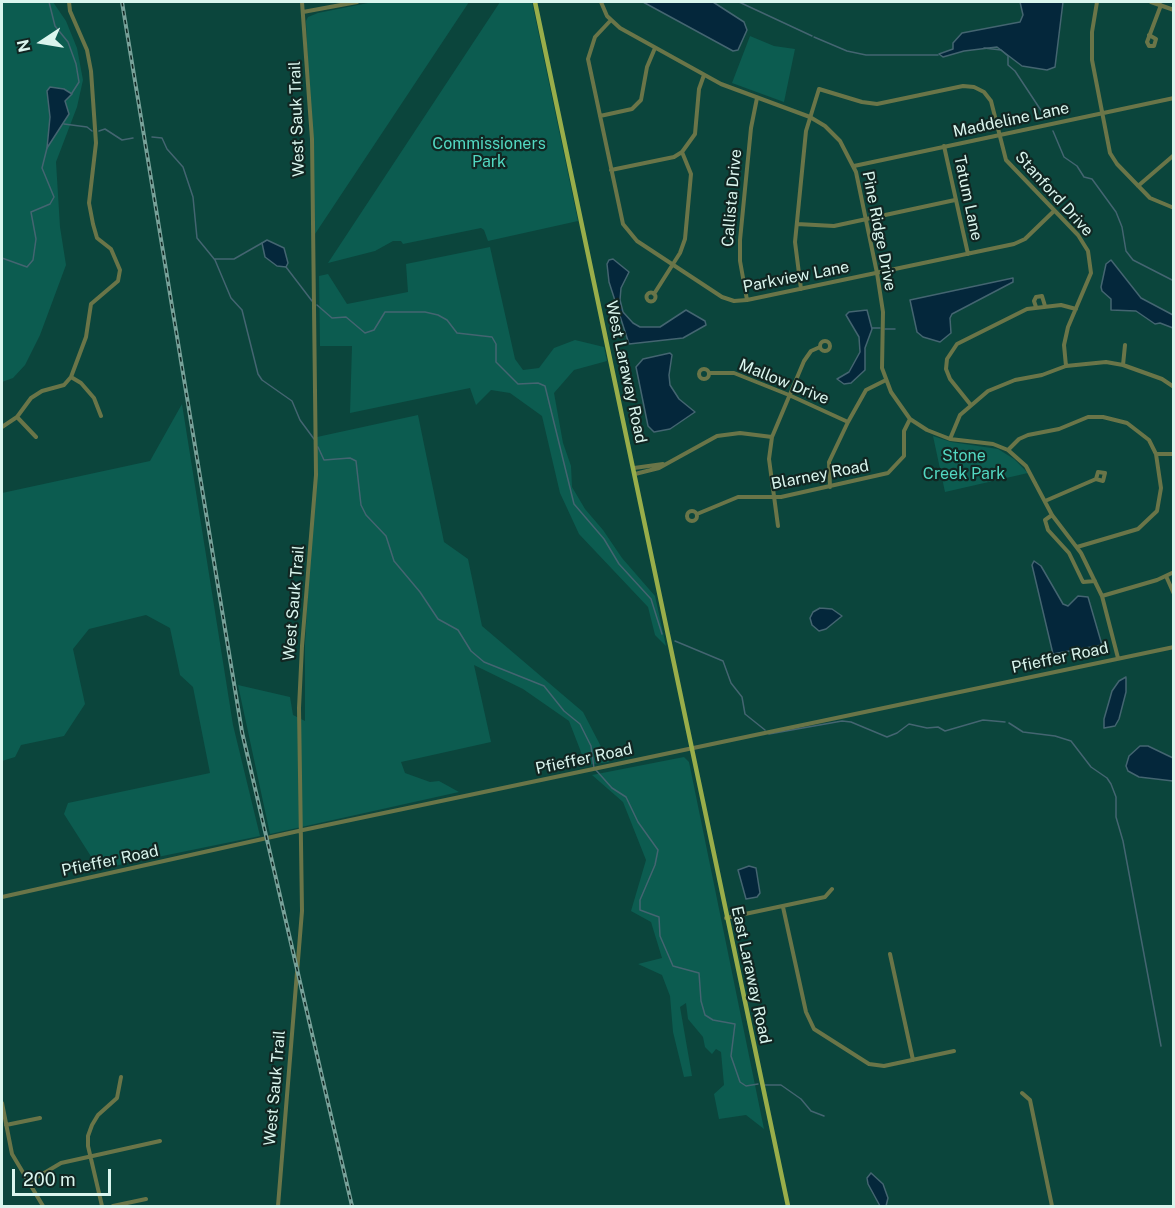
<!DOCTYPE html>
<style>
body{margin:0}
#map{position:relative;width:1175px;height:1208px;overflow:hidden;background:#0b453c;font-family:"Public Sans",sans-serif}
canvas{display:block}
.frame{position:absolute;inset:0;border:3px solid #daf5ee;pointer-events:none}
.north{position:absolute;left:12px;top:12px;width:60px;height:60px;-webkit-text-stroke:4px #112622;paint-order:stroke;rotate:258deg;font-size:16px;font-weight:700;line-height:24px;text-align:center;color:#daf5ee}
.north::after{content:'';display:block;margin:auto;width:21px;height:27px;background:#daf5ee;clip-path:polygon(50% 0,100% 100%,50% 72%,0 100%)}
.scale{position:absolute;left:12px;top:1169px;width:99px;height:27px;box-sizing:border-box;border:3px solid #daf5ee;border-top:0;padding-left:8px;font-size:18px;line-height:21px;white-space:nowrap;color:#daf5ee;-webkit-text-stroke:4px #112622;paint-order:stroke}
</style>
<div id="map">
<canvas width="1175" height="1208"></canvas>
<div class="frame"></div>
<div class="north">N</div>
<div class="scale">200 m</div>
</div>
<script>
const ctx = document.querySelector('canvas').getContext('2d');
ctx.lineJoin = 'round';
function fill(path, color) { ctx.fillStyle = color; ctx.fill(path, 'evenodd'); }
const toPath = rows => new Path2D(rows.map(r => 'M' + r).join(''));
function stroke(path, color, width, dash) { ctx.strokeStyle = color; ctx.lineWidth = width; ctx.lineCap = dash ? 'butt' : 'round'; ctx.setLineDash(dash || []); ctx.stroke(path); }
function write(font, color, halo, rows, align = 'center') {
  ctx.font = font + ' "Public Sans",sans-serif'; ctx.lineWidth = 4.5; ctx.setLineDash([]); ctx.textBaseline = 'middle'; ctx.strokeStyle = halo; ctx.fillStyle = color; for (const [text, x, y, turn = 0] of rows) {
    ctx.save(); ctx.translate(x, y); ctx.rotate((+turn || 0) * Math.PI / 180); ctx.textAlign = isNaN(turn) ? turn : align; if (halo) ctx.strokeText(text, 0, 0); ctx.fillText(text, 0, 0); ctx.restore();
  }
}
const green = toPath([
 [2,2,53,2,66,21,77,48,83,80,77,107,56,162,60,227,66,265,40,335,25,365,13,378,2,382],
 [373,2,469,2,315,234,306,21,308,17,318,13],
 [500,2,532,2,578,221,488,241,484,230,481,228,403,244,401,241,393,241,375,251,328,263],
 [750,36,774,46,795,49,784,102,732,83],
 [490,247,515,359,523,370,539,368,554,348,575,340,604,347,607,361,574,370,554,393,563,443,571,466,572,487,585,509,603,530,622,558,655,596,666,646,655,635,648,607,579,534,560,493,542,416,510,393,491,390,476,405,470,388,350,413,352,346,320,346,319,276,328,274,347,304,408,292,406,264],
 [182,404,233,725,260,836,99,869,64,814,68,803,210,773,193,687,180,675,170,628,146,615,89,629,73,649,85,704,64,736,21,745,15,757,2,761,2,493,150,461],
 [418,415,444,542,468,559,482,626,583,712,609,762,586,765,569,721,523,689,474,665,491,742,401,762,405,773,430,782,439,781,459,792,270,834,238,685,290,697,293,715,305,721,305,644,317,437],
 [933,436,951,442,998,449,1014,459,1028,473,945,492],
 [684,757,689,762,764,1129,746,1115,719,1119,714,1094,724,1085,721,1052,716,1049,712,1054,705,1047,703,1037,688,1019,686,1003,680,1007,692,1076,684,1077,673,1032,670,996,662,975,638,964,662,958,651,922,631,911,646,860,623,802,592,775]
]);
const water = toPath([
 [643,2,713,2,744,22,747,30,738,50,733,51,643,2],
 [1020,2,1063,2,1055,67,1047,70,1022,66,997,47,964,51,943,57,939,54,953,49,953,43,962,33,1020,22,1023,15,1020,2],
 [50,87,64,89,72,94,65,101,69,114,47,148,50,117,47,91,50,87],
 [267,240,284,248,288,263,286,267,277,266,265,257,262,243,267,240],
 [613,259,629,272,621,288,620,300,623,312,633,323,640,327,660,327,686,310,705,321,706,325,683,338,629,344,609,282,607,264,609,260,613,259],
 [1111,260,1141,298,1173,315,1173,328,1160,323,1155,324,1136,311,1111,310,1111,299,1102,291,1101,287,1106,264,1111,260],
 [1013,278,1013,282,952,314,950,318,951,333,940,342,923,337,917,332,910,300,1013,278],
 [867,310,872,329,865,348,865,370,851,383,844,384,837,379,849,372,860,352,859,337,846,315,849,312,867,310],
 [670,353,672,355,669,375,670,385,679,399,695,412,670,429,654,432,648,426,636,367,643,359,670,353],
 [1034,561,1041,566,1063,604,1068,606,1078,596,1088,597,1102,645,1053,654,1032,565,1034,561],
 [820,608,832,609,842,616,826,629,819,631,812,625,810,618,813,612,820,608],
 [1126,677,1126,692,1119,719,1115,726,1104,728,1104,719,1112,691,1119,681,1126,677],
 [1140,746,1148,746,1173,758,1173,781,1139,777,1128,771,1126,766,1129,756,1140,746],
 [749,866,756,868,760,893,757,897,746,899,738,870,749,866],
 [871,1173,883,1184,888,1198,886,1206,880,1206,868,1184,867,1178,871,1173]
]);
const stream = toPath([
 [49,2,55,26,68,42,76,64,79,82,72,93],
 [739,2,812,36],
 [814,37,847,51,866,55,938,55],
 [984,48,1001,50,1008,56,1008,65,1015,71,1046,118],
 [64,124,87,127,92,131],
 [99,131,105,129,122,140,133,138],
 [1053,131,1064,157,1077,166,1084,177,1092,179,1116,212,1122,227,1126,251,1133,260,1174,281],
 [152,137,162,138,167,149,183,167,193,197,197,238,215,260,231,298,242,310,258,374,262,380,292,401,300,420,314,439],
 [2,258,27,267,33,260,36,239,31,212,50,204,54,197,42,168,47,148],
 [215,259,234,259,262,243],
 [286,267,312,301],
 [317,305,332,318,346,317,365,333,374,330,385,312,425,312,438,315,447,320,457,333,492,337,496,344,496,362,518,384,538,383,545,386,574,504,604,539,619,564,651,599,662,634],
 [872,328,880,328],
 [885,329,895,329],
 [318,447,324,460,350,458,356,461,361,505,366,515,386,536,394,561,420,592,438,619,458,630,471,651,484,662,544,686,564,711,580,724,591,746,594,768],
 [675,641,723,661,731,683,742,697,745,714,765,730],
 [1009,723,1023,732,1055,736,1071,741,1091,767,1107,778,1111,784,1116,797,1116,817,1123,841,1161,1046],
 [769,734,842,721,851,722,887,737,897,733,909,724,927,728,938,727,945,731,983,720,1005,722],
 [595,769,612,788,626,797,638,822,658,850,655,865,640,900,640,910,659,917,660,936,673,966,699,973,701,1001,705,1015,713,1020,735,1024,731,1056,740,1082,746,1086,758,1084],
 [765,1085,781,1085,801,1099,811,1111,824,1116]
]);
const minor = toPath([
 [601,2,607,16,620,28,721,84,810,117,825,126,840,141,856,172,877,273,883,312,882,368,891,392,910,419,927,430,950,439,993,444,1008,450,1026,466,1052,515,1081,553,1102,596,1118,658],
 [1097,2,1092,32,1092,60,1110,153,1117,164,1150,198,1174,208],
 [1151,2,1174,10],
 [303,12,357,2],
 [611,20,595,37,588,59,623,224,637,241,722,297,734,301,747,300,1014,244,1025,239,1054,211],
 [1149,35,1156,39,1154,46,1149,46,1147,42,1161,5],
 [600,116,632,109,641,100,647,67,655,48],
 [944,146,968,254],
 [854,166,1174,98],
 [611,170,674,157,682,152,695,134,699,89,704,75],
 [1138,186,1174,155],
 [797,224,834,226,955,200],
 [801,289,795,242,806,131,819,89,862,102,877,104,963,86,974,87,984,92,991,101,1006,160,1078,235,1088,251,1091,273,1068,327,1064,345,1066,366],
 '646.5 297a4.5 4.5 0 1 1 9 0a4.5 4.5 0 1 1-9 0Z',
 [654,294,680,253,685,239,691,174,682,152],
 [747,300,740,261,740,240,751,128,757,98],
 [1036,307,1034,301,1036,297,1042,296,1045,306],
 '820 346a5 5 0 1 1 10 0a5 5 0 1 1-10 0Z',
 [1123,365,1125,345],
 '699 374a5 5 0 1 1 10 0a5 5 0 1 1-10 0Z',
 [709,373,734,373,789,395,848,422],
 [71,377,81,383,94,398,101,416],
 [970,404,950,379,946,369,947,359,957,344,1027,309,1061,305,1076,309],
 [17,417,36,437],
 [2,427,17,417,31,398,42,391,64,385,71,377,86,337,91,304,118,281,120,270,111,249,97,238,93,224,89,203,96,143,91,71,87,50,70,11,69,2],
 [950,439,960,415,988,391,1015,380,1042,375,1066,366,1106,362,1123,365,1162,379,1174,387],
 [1008,450,1019,439,1028,435,1059,429,1088,417,1103,417,1127,423,1149,440,1156,454,1161,488,1157,511,1138,529,1077,547],
 [1156,454,1174,454],
 [634,468,663,464],
 [635,474,659,468,717,436,740,433,772,437],
 [830,487,829,462,848,422,866,390,886,380],
 [1045,501,1096,479,1103,481,1105,473,1098,472,1096,479],
 '687 516a5 5 0 1 1 10 0a5 5 0 1 1-10 0Z',
 [697,514,738,497,781,497,888,473,904,456,904,431,910,419],
 [1052,515,1045,520,1048,530,1069,553,1083,582,1095,581],
 [778,526,769,459,772,437,804,361,811,351,820,347],
 [1166,576,1174,594],
 [1102,596,1157,580,1174,572],
 [2,897,303,830,1174,647],
 [783,907,806,1012,814,1029,869,1064,884,1066,954,1051],
 [726,918,825,897,832,889],
 [890,954,913,1060],
 [1022,1093,1030,1100,1052,1206],
 [2,1103,12,1154,43,1206],
 [6,1125,40,1118],
 [29,1182,61,1163,160,1141],
 [102,1206,88,1146,88,1136,92,1125,98,1115,117,1098,121,1077],
 [113,1206,146,1199],
 [278,1206,302,911,299,708,302,646,316,475,312,139,302,2]
]);
const major = toPath([
 [535,2,788,1206]
]);
const rail = toPath([
 [122,2,242,732,352,1206]
]);
const streetNames = [
 ["West Sauk Trail",297,119,-92],
 ["Maddeline Lane",1011,120,-12],
 ["Stanford Drive",1054,194,48],
 ["Callista Drive",732,198,-85],
 ["Tatum Lane",968,198,78],
 ["Pine Ridge Drive",879,231,79],
 ["Parkview Lane",796,277,-11],
 ["West Laraway Road",626,372,78],
 ["Mallow Drive",784,382,22],
 ["Blarney Road",820,475,-11],
 ["West Sauk Trail",294,603,-85],
 ["Pfieffer Road",1060,658,-12],
 ["Pfieffer Road",584,759,-12],
 ["Pfieffer Road",110,861,-12],
 ["East Laraway Road",751,975,78],
 ["West Sauk Trail",275,1088,-85]
];
const parkNames = [
 ["Commissioners",489,144],
 ["Park",489,162],
 ["Stone",964,456],
 ["Creek Park",964,474]
];
fill(green, '#0c5c50');
fill(water, '#04273b');
stroke(water, '#446571', 1.5);
stroke(stream, '#446571', 1.5);
stroke(minor, '#6a7548', 4);
stroke(major, '#99ae4a', 4.5);
stroke(rail, '#77a199', 4);
stroke(rail, '#112622', 1.5, [4.5]);
write('16px', '#daf5ee', '#112622', streetNames);
write('16px', '#52d8c1', '#112622', parkNames);
</script>
